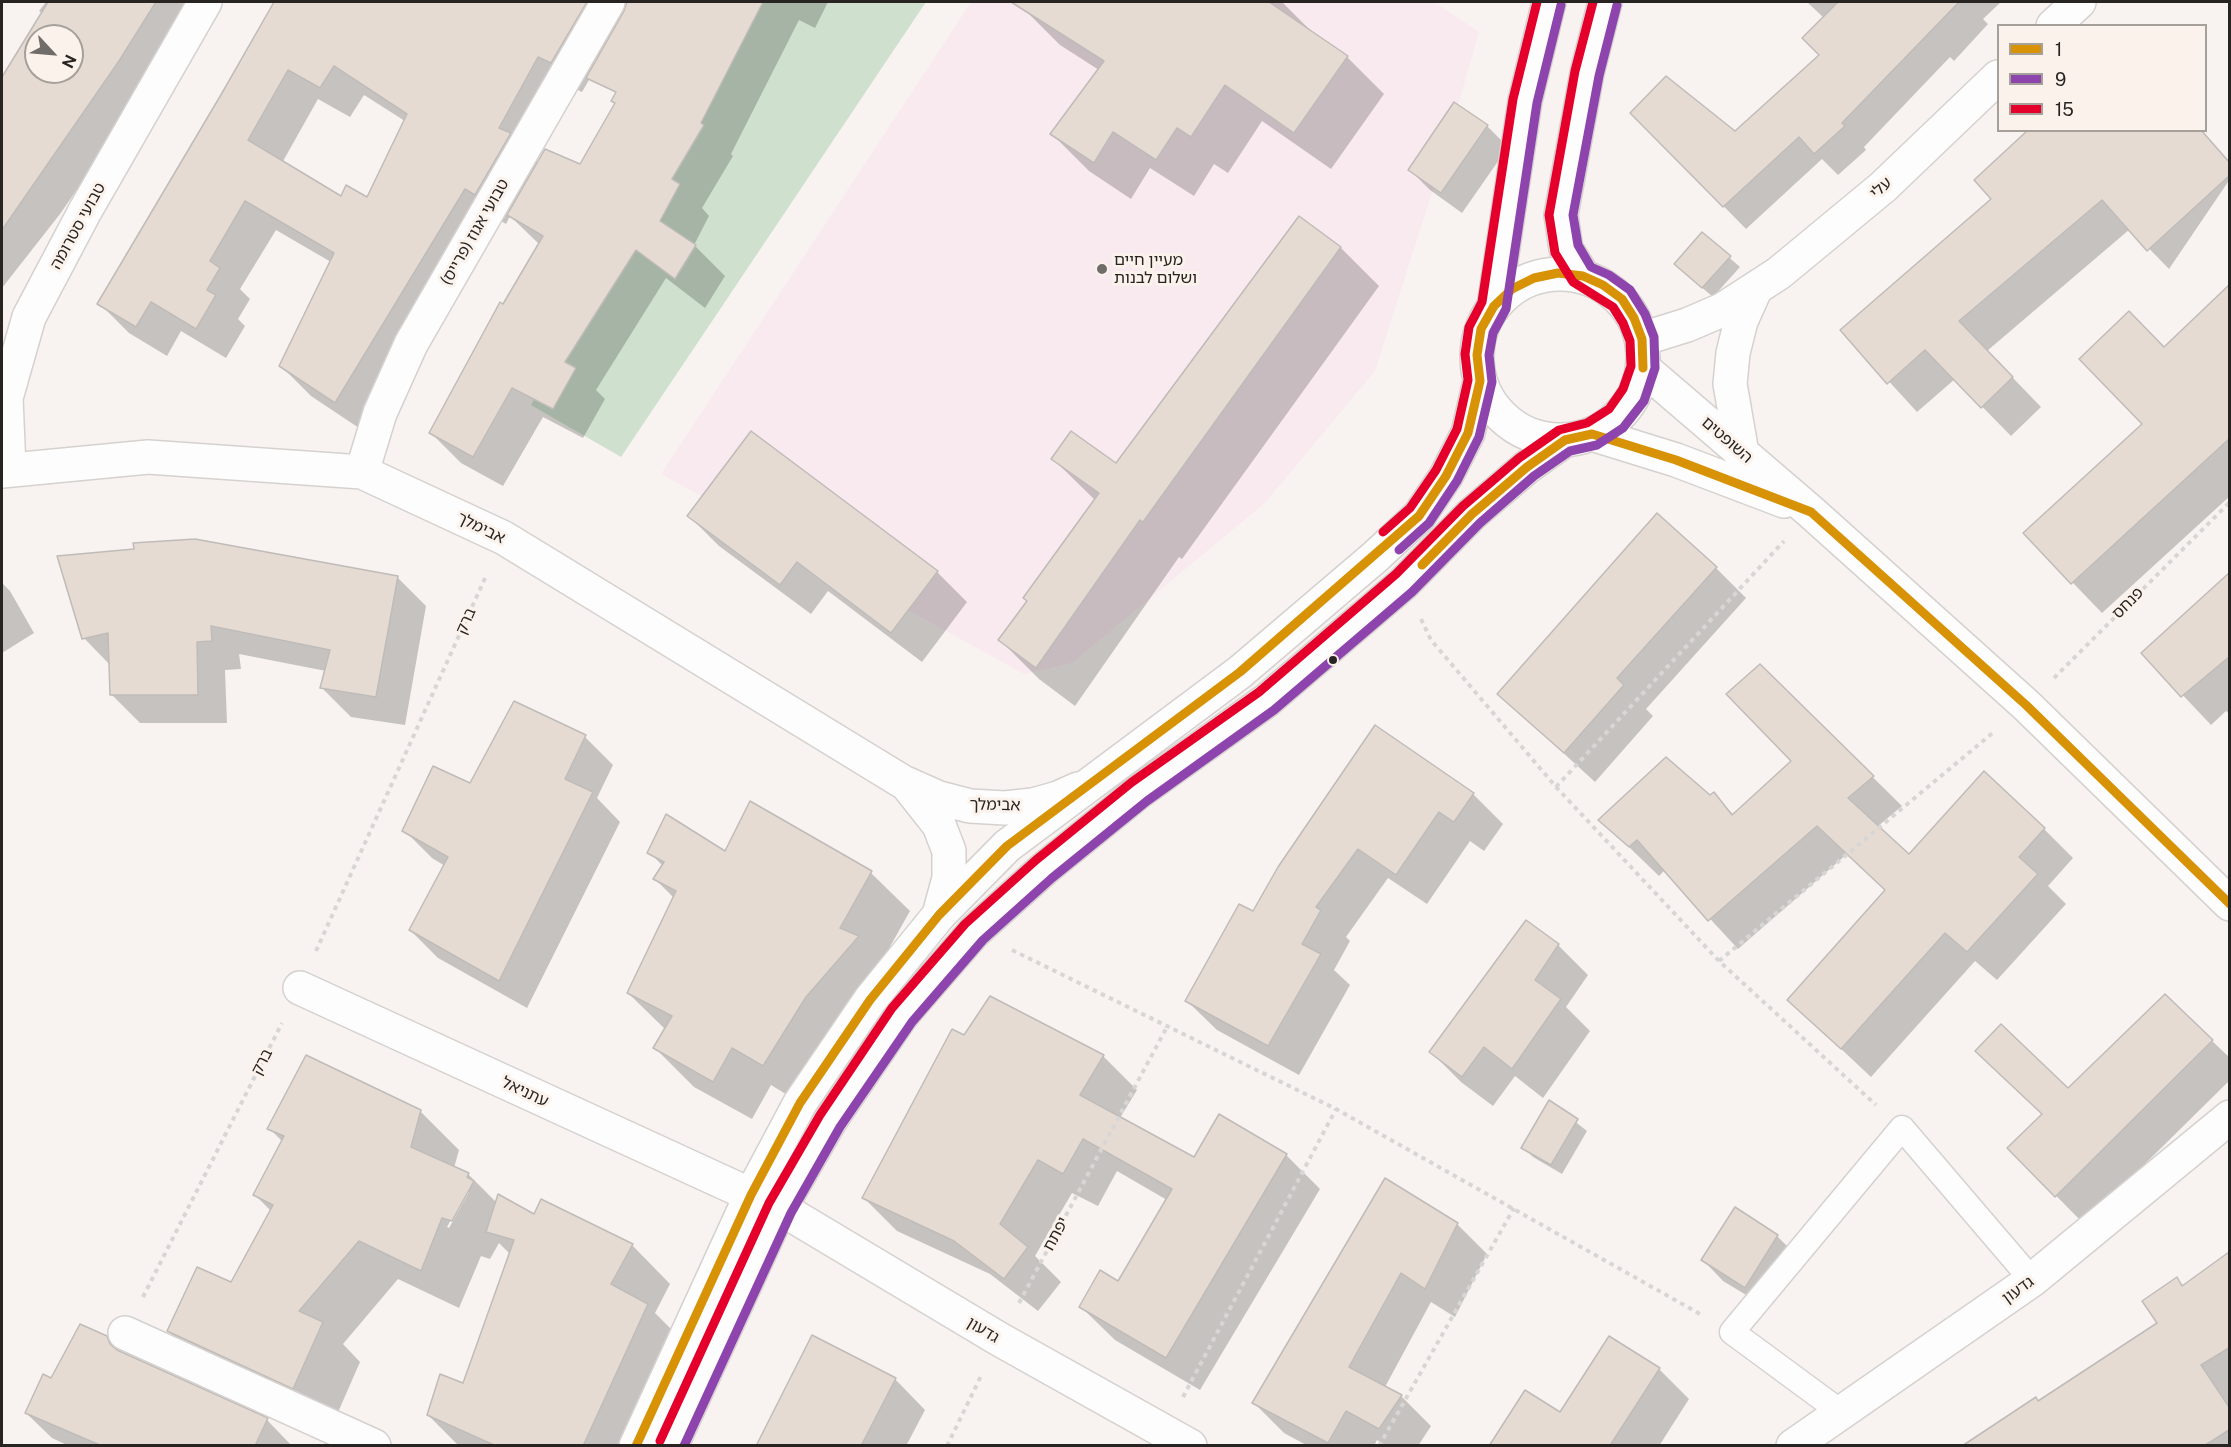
<!DOCTYPE html>
<meta charset="utf-8">
<style>
body{margin:0}
#map{position:relative;width:2231px;height:1447px;overflow:hidden;background:#f8f3f0;font-family:"Public Sans",sans-serif}
canvas{display:block}
.frame{position:absolute;inset:0;border:3px solid #272422;pointer-events:none}
.legend{position:absolute;left:1997px;top:24px;width:210px;height:108px;box-sizing:border-box;background:#fbf2ec;border:2px solid #a6a09b;margin:0;padding:8px 10px;list-style:none;font-size:18px;color:#272422}
.legend li{display:flex;align-items:center;gap:12px;height:30px}
.legend b{width:30px;border:2px solid #a6a09b}
.north{position:absolute;left:24px;top:24px;width:60px;height:60px;box-sizing:border-box;background:#fbf2ec;border:2px solid #a6a09b;border-radius:50%;rotate:116deg;font-size:16px;font-weight:700;line-height:24px;text-align:center;color:#272422}
.north::after{content:'';display:block;margin:auto;width:21px;height:27px;background:#706c6a;clip-path:polygon(50% 0,100% 100%,50% 72%,0 100%)}
</style>
<div id="map">
<canvas width="2231" height="1447"></canvas>
<div class="frame"></div>
<ul class="legend">
<li><b style="height:8px;background:#d89205"></b>1</li>
<li><b style="height:8px;background:#8e44ad"></b>9</li>
<li><b style="height:8px;background:#e4002b"></b>15</li>
</ul>
<div class="north">N</div>
</div>
<script>
const ctx = document.querySelector('canvas').getContext('2d');
ctx.lineJoin = 'round';
function fill(path, color) { ctx.fillStyle = color; ctx.fill(path, 'evenodd'); }
const toPath = rows => new Path2D(rows.map(r => 'M' + r).join(''));
function stroke(path, color, width, dash) { ctx.strokeStyle = color; ctx.lineWidth = width; ctx.lineCap = dash ? 'butt' : 'round'; ctx.setLineDash(dash || []); ctx.stroke(path); }
function write(font, color, halo, rows, align = 'center') {
  ctx.font = font + ' "Public Sans","Noto Sans Hebrew",sans-serif'; ctx.lineWidth = 6; ctx.setLineDash([]); ctx.textBaseline = 'middle'; ctx.strokeStyle = halo; ctx.fillStyle = color; for (const [text, x, y, turn = 0] of rows) {
    ctx.save(); ctx.translate(x, y); ctx.rotate((+turn || 0) * Math.PI / 180); ctx.textAlign = isNaN(turn) ? turn : align; if (halo) ctx.strokeText(text, 0, 0); ctx.fillText(text, 0, 0); ctx.restore();
  }
}
const education = toPath([
 [971,2,1434,2,1479,32,1440,168,1375,371,1265,503,1072,663,1024,674,661,474]
]);
const green = toPath([
 [759,2,926,2,621,457,531,405]
]);
const shadow = toPath([
 [46,2,200,2,147,89,60,214,2,288,2,80,42,13,39,11],
 [36,36,72,36,72,72,36,72],
 [276,2,641,2,634,14,622,23,582,92,569,86,531,155,539,163,581,166,616,104,613,101,617,93,615,91,670,2,828,2,815,28,799,20,731,154,733,156,702,208,709,216,694,245,725,276,705,308,666,278,596,390,605,399,583,438,543,417,503,486,461,463,431,433,540,245,510,216,506,224,496,218,365,432,311,396,281,366,331,262,276,230,240,289,250,299,238,319,245,326,226,358,181,331,167,356,129,333,99,303],
 [364,95,405,121,367,199,341,198,282,163,318,99,350,117],
 [1027,2,1282,2,1316,36,1347,57,1384,94,1331,169,1262,121,1228,173,1214,164,1194,196,1150,168,1131,199,1089,171,1052,134,1099,70,1060,45,1023,8],
 [1807,2,2001,2,1983,19,1988,24,1954,61,1950,57,1864,147,1866,150,1838,175,1822,159,1746,229,1632,113,1735,133,1821,55,1824,18],
 [1454,104,1487,126,1508,147,1462,213,1430,190,1410,170],
 [2201,130,2230,162,2230,179,2169,269,2130,229,1987,351,2041,407,2011,436,1955,379,1917,412,1842,330],
 [1300,218,1341,248,1379,286,1182,559,1179,557,1075,706,1039,679,1000,640,1095,500,1053,459,1116,465],
 [1702,234,1740,267,1713,297,1686,274],
 [2230,287,2230,496,2102,613,2025,533,2144,424,2164,349],
 [689,516,937,572,967,602,922,662,828,591,811,614,719,546],
 [59,558,397,577,426,606,405,725,351,717,322,688,326,671,239,654,241,669,225,670,227,723,140,723,111,694,110,665,84,638],
 [1716,568,1746,598,1646,709,1653,716,1595,782,1499,694],
 [2230,575,2230,714,2226,711,2211,725,2143,653],
 [2,583,10,591,34,633,2,653],
 [1760,666,1902,806,1877,827,1909,856,2044,829,2073,858,2048,886,2066,904,1997,980,1975,961,1871,1077,1789,1000,1886,891,1847,854,1738,949,1665,870,1659,876,1601,820,1713,795,1734,815,1793,761],
 [1376,727,1473,794,1503,824,1484,851,1470,841,1427,904,1388,878,1346,937,1350,941,1334,970,1350,985,1299,1075,1217,1030,1186,1000,1253,913],
 [585,737,613,765,597,798,620,822,527,1008,438,958,410,930,445,866,432,858,404,830,471,785],
 [751,803,871,873,910,911,802,1104,771,1085,752,1119,694,1087,655,1048,666,1030,628,993,674,898,655,879,663,866,649,852,725,853],
 [1558,945,1588,975,1566,1007,1590,1031,1543,1098,1515,1076,1493,1106,1461,1082,1431,1052],
 [2165,996,2230,1058,2230,1080,2084,1224,2009,1148],
 [964,1037,1103,1056,1137,1090,1120,1118,1194,1159,1286,1155,1320,1189,1200,1390,1115,1340,1081,1307,1118,1283,1167,1200,1117,1171,1098,1206,1072,1193,1035,1256,1061,1282,1038,1311,990,1274,897,1231,864,1198],
 [1550,1102,1587,1131,1562,1174,1533,1157,1523,1147],
 [420,1111,459,1150,454,1168,468,1174,497,1203,632,1245,670,1284,655,1313,686,1344,638,1446,459,1446,428,1415,464,1385,510,1254,499,1243,490,1259,481,1256,459,1308,398,1279,343,1344,360,1362,332,1426,207,1370,168,1331,231,1284,271,1211,255,1195,283,1142,269,1128],
 [466,1192,469,1192,449,1228,447,1227],
 [1386,1180,1457,1224,1487,1254,1455,1317,1431,1302,1385,1387,1401,1396,1431,1426,1418,1446,1386,1446,1377,1440,1374,1446,1308,1446,1284,1433,1254,1403],
 [1777,1236,1798,1257,1766,1307,1723,1281,1703,1260],
 [2230,1254,2230,1446,1964,1446,2039,1402,2159,1324,2177,1279,2184,1286],
 [106,1337,123,1354,267,1420,292,1446,69,1446,52,1438,26,1413,52,1380],
 [1659,1369,1689,1399,1659,1446,1491,1446],
 [895,1379,925,1410,906,1446,758,1446]
]);
const building = toPath([
 [48,2,156,2,119,61,2,230,2,77,48,2],
 [36,36,72,36,72,72,36,72,36,36],
 [274,2,587,2,551,63,538,57,499,128,511,133,475,195,465,189,335,403,279,366,334,253,245,201,210,261,220,268,207,290,216,295,196,329,151,302,136,327,97,304,222,93,274,2],
 [334,66,407,114,367,197,346,185,341,196,248,140,288,70,320,88,334,66],
 [627,2,763,2,701,123,704,125,672,179,680,184,660,221,696,245,675,279,636,250,565,362,576,368,553,409,512,388,473,457,429,433,500,302,503,304,543,236,507,215,545,149,580,164,615,103,611,101,616,92,586,78,624,11,627,2],
 [1011,2,1269,2,1348,56,1294,133,1225,85,1191,137,1177,128,1156,160,1113,132,1094,163,1050,134,1104,61,1011,2],
 [1838,2,1959,2,1842,123,1845,126,1814,154,1799,137,1723,207,1630,113,1666,76,1735,131,1819,55,1802,38,1838,2],
 [1454,102,1488,125,1441,193,1408,170,1454,102],
 [2028,130,2201,130,2229,162,2229,176,2147,251,2102,200,1959,321,2013,377,1981,408,1925,350,1887,384,1840,330,1991,199,1974,180,2028,130],
 [1299,216,1341,247,1143,522,1140,520,1036,668,998,640,1027,601,1023,598,1099,493,1051,459,1071,431,1116,463,1299,216],
 [1702,232,1731,256,1702,288,1674,264,1702,232],
 [2229,285,2229,439,2071,584,2023,533,2142,424,2079,359,2129,311,2164,347,2229,285],
 [751,431,938,571,891,633,797,562,780,585,687,516,751,431],
 [1657,513,1717,567,1617,678,1624,685,1564,753,1497,694,1657,513],
 [195,539,398,576,376,697,320,688,330,650,211,626,212,641,197,642,198,695,110,695,108,633,82,639,57,556,134,549,133,543,195,539],
 [2229,573,2229,657,2181,697,2141,653,2229,573],
 [1760,664,1874,776,1848,798,1909,854,1984,771,2045,828,2019,857,2038,874,1967,952,1945,933,1841,1049,1787,1000,1885,890,1817,826,1708,921,1637,840,1629,847,1598,820,1666,757,1710,795,1714,792,1732,815,1791,761,1726,694,1760,664],
 [514,701,586,735,565,779,593,792,499,981,409,930,448,857,402,831,433,766,470,783,514,701],
 [1375,725,1474,793,1454,822,1439,812,1396,875,1358,849,1316,907,1321,910,1302,944,1321,954,1268,1046,1185,1001,1239,904,1253,911,1278,867,1375,725],
 [750,801,872,871,840,928,859,936,806,997,763,1066,732,1048,713,1082,653,1048,672,1016,627,993,676,891,653,879,664,862,647,853,666,814,725,851,750,801],
 [1526,920,1559,944,1535,980,1561,999,1512,1069,1484,1047,1462,1077,1429,1052,1526,920],
 [2165,994,2213,1040,2055,1197,2007,1148,2042,1114,1975,1051,2001,1024,2068,1088,2165,994],
 [990,996,1104,1055,1080,1095,1194,1157,1219,1114,1287,1154,1166,1358,1079,1307,1100,1270,1118,1281,1172,1189,1083,1139,1063,1174,1038,1160,1000,1224,1028,1247,1004,1279,954,1241,862,1198,952,1029,964,1035,990,996],
 [306,1055,421,1110,411,1147,469,1173,467,1177,474,1181,452,1221,442,1218,421,1271,359,1241,299,1311,323,1322,293,1389,167,1331,197,1267,231,1282,273,1205,253,1195,284,1136,267,1129,306,1055],
 [1549,1100,1578,1119,1551,1165,1521,1148,1549,1100],
 [1385,1178,1458,1223,1425,1289,1401,1273,1349,1367,1402,1395,1379,1429,1346,1411,1328,1443,1252,1403,1385,1178],
 [498,1194,534,1214,541,1199,633,1244,611,1284,648,1304,583,1446,496,1446,427,1415,440,1374,463,1383,514,1240,486,1232,498,1194],
 [1735,1207,1778,1235,1745,1288,1701,1260,1735,1207],
 [2229,1252,2229,1348,2201,1365,2229,1407,2229,1430,2204,1446,1962,1446,2036,1397,2038,1401,2157,1323,2142,1301,2177,1277,2182,1286,2229,1252],
 [80,1324,107,1336,110,1344,117,1350,268,1418,255,1446,102,1446,25,1413,43,1374,51,1378,80,1324],
 [812,1335,896,1378,861,1446,756,1446,812,1335],
 [1609,1336,1660,1368,1611,1444,1613,1446,1489,1446,1525,1390,1560,1412,1609,1336]
]);
const path = toPath([
 [1421,619,1431,640,1556,787,1719,961,1876,1105],
 [2054,678,2230,502],
 [1556,787,1784,541],
 [1012,950,1336,1109,1700,1314],
 [316,951,486,576],
 [1719,961,1995,731],
 [143,1297,282,1023],
 [1019,1303,1168,1025],
 [1183,1397,1336,1109],
 [947,1446,981,1376],
 [1379,1446,1514,1208]
]);
const lane = toPath([
 [1842,1413,1732,1332,1902,1128,2032,1280]
]);
const street = toPath([
 [2053,26,2079,2],
 [1642,339,1687,325,1722,310,1779,273,1883,187,1998,77],
 [1643,368,1811,512,2026,705,2230,904],
 [1592,434,1676,460,1784,501],
 [1742,453,1730,384,1733,353,1741,321,1755,290],
 [9,468,6,398,29,317,85,211,205,2],
 [2,471,148,457,362,472,504,538,903,782,939,798,970,806,1005,808,1033,805,1058,798,1078,789],
 [362,472,380,413,411,344,608,2],
 [909,787,939,825,949,851,949,878,939,915],
 [300,988,751,1195],
 [780,1208,999,1339,1190,1446],
 [125,1333,374,1446],
 [1793,1446,2032,1280,2230,1117]
]);
const secondary = toPath([
 '1477 357a83 83 0 1 1 166 0a83 83 0 1 1-166 0Z',
 [1583,276,1566,249,1561,215,1587,73,1605,2],
 [1494,306,1525,101,1549,2],
 [636,1446,751,1195,800,1103,870,1000,939,915,1007,846,1240,672,1375,557,1419,516,1446,476,1468,433,1480,381],
 [671,1446,780,1208,830,1121,902,1015,974,932,1044,869,1140,791,1266,701,1404,583,1472,514,1527,467,1565,440]
]);
const bus1 = toPath([
 [1592,434,1676,460,1811,512,2026,705,2230,904],
 [1422,565,1472,514,1527,467,1565,440,1592,434],
 [636,1446,751,1195,800,1103,870,1000,939,915,1007,846,1240,672,1419,516,1446,476,1468,433,1480,381,1477,355,1481,329,1494,306,1512,289,1534,278,1558,273,1583,276,1603,285,1622,299,1634,318,1642,339,1643,368]
]);
const bus2 = toPath([
 [1399,550,1429,523,1457,481,1479,437,1492,382,1489,355,1493,333,1506,309,1537,103,1561,5],
 [684,1446,791,1213,840,1127,912,1022,983,940,1052,878,1147,801,1274,710,1412,592,1480,523,1534,476,1570,451,1597,445,1623,428,1644,401,1655,368,1654,337,1645,314,1630,290,1609,275,1591,267,1578,245,1573,215,1599,76,1617,5]
]);
const bus3 = toPath([
 [1383,532,1410,508,1436,470,1457,429,1468,380,1465,354,1469,327,1482,302,1513,99,1537,2],
 [660,1441,769,1203,820,1115,892,1008,965,924,1036,860,1132,782,1259,692,1396,574,1463,506,1519,458,1559,430,1587,423,1609,409,1623,389,1631,366,1630,341,1623,323,1613,307,1573,282,1555,253,1549,215,1575,71,1593,2]
]);
const markers = [
 [1102,269,6,"#706c6a"],
 [1333,660,5,"#272422"]
];
const streetNames = [
 ["עלי",1881,188,-41],
 ["טבועי סטרומה",78,226,-61],
 ["טבועי אגוז (פרייס)",475,232,-60],
 ["השופטים",1727,440,41],
 ["אבימלך",481,528,26],
 ["פנחס",2128,603,-45],
 ["ברק",466,621,-66],
 ["אבימלך",995,805,1],
 ["ברק",262,1062,-63],
 ["עתניאל",525,1092,25],
 ["יפתח",1056,1234,-62],
 ["גדעון",2018,1290,-36],
 ["גדעון",983,1330,31]
];
const poiNames = [
 ["מעיין חיים",1114,260],
 ["ושלום לבנות",1114,278]
];
fill(education, '#f9eaef');
fill(green, '#cfe1ce');
fill(shadow, '#0003');
fill(building, '#e6dbd3');
stroke(building, '#bfbbb8', 1.5);
stroke(lane, '#d5d1cf', 27);
stroke(street, '#d5d1cf', 36);
stroke(secondary, '#d5d1cf', 36);
stroke(path, '#d8d6d5', 4, [4.5, 4.5]);
stroke(lane, '#fefdfd', 24);
stroke(street, '#fefdfd', 33);
stroke(secondary, '#fefdfd', 33);
stroke(bus1, '#d89205', 9);
stroke(bus2, '#8e44ad', 9);
stroke(bus3, '#e4002b', 9);
for (const [x, y, r, color] of markers) { const dot = new Path2D(); dot.arc(x, y, r, 0, 2 * Math.PI); ctx.fillStyle = color; ctx.fill(dot); stroke(dot, '#fbf2ec', 2); }
write('16px', '#272422', '#fbf2ec', streetNames);
write('16px', '#272422', '#fbf2ec', poiNames, 'left');
</script>
